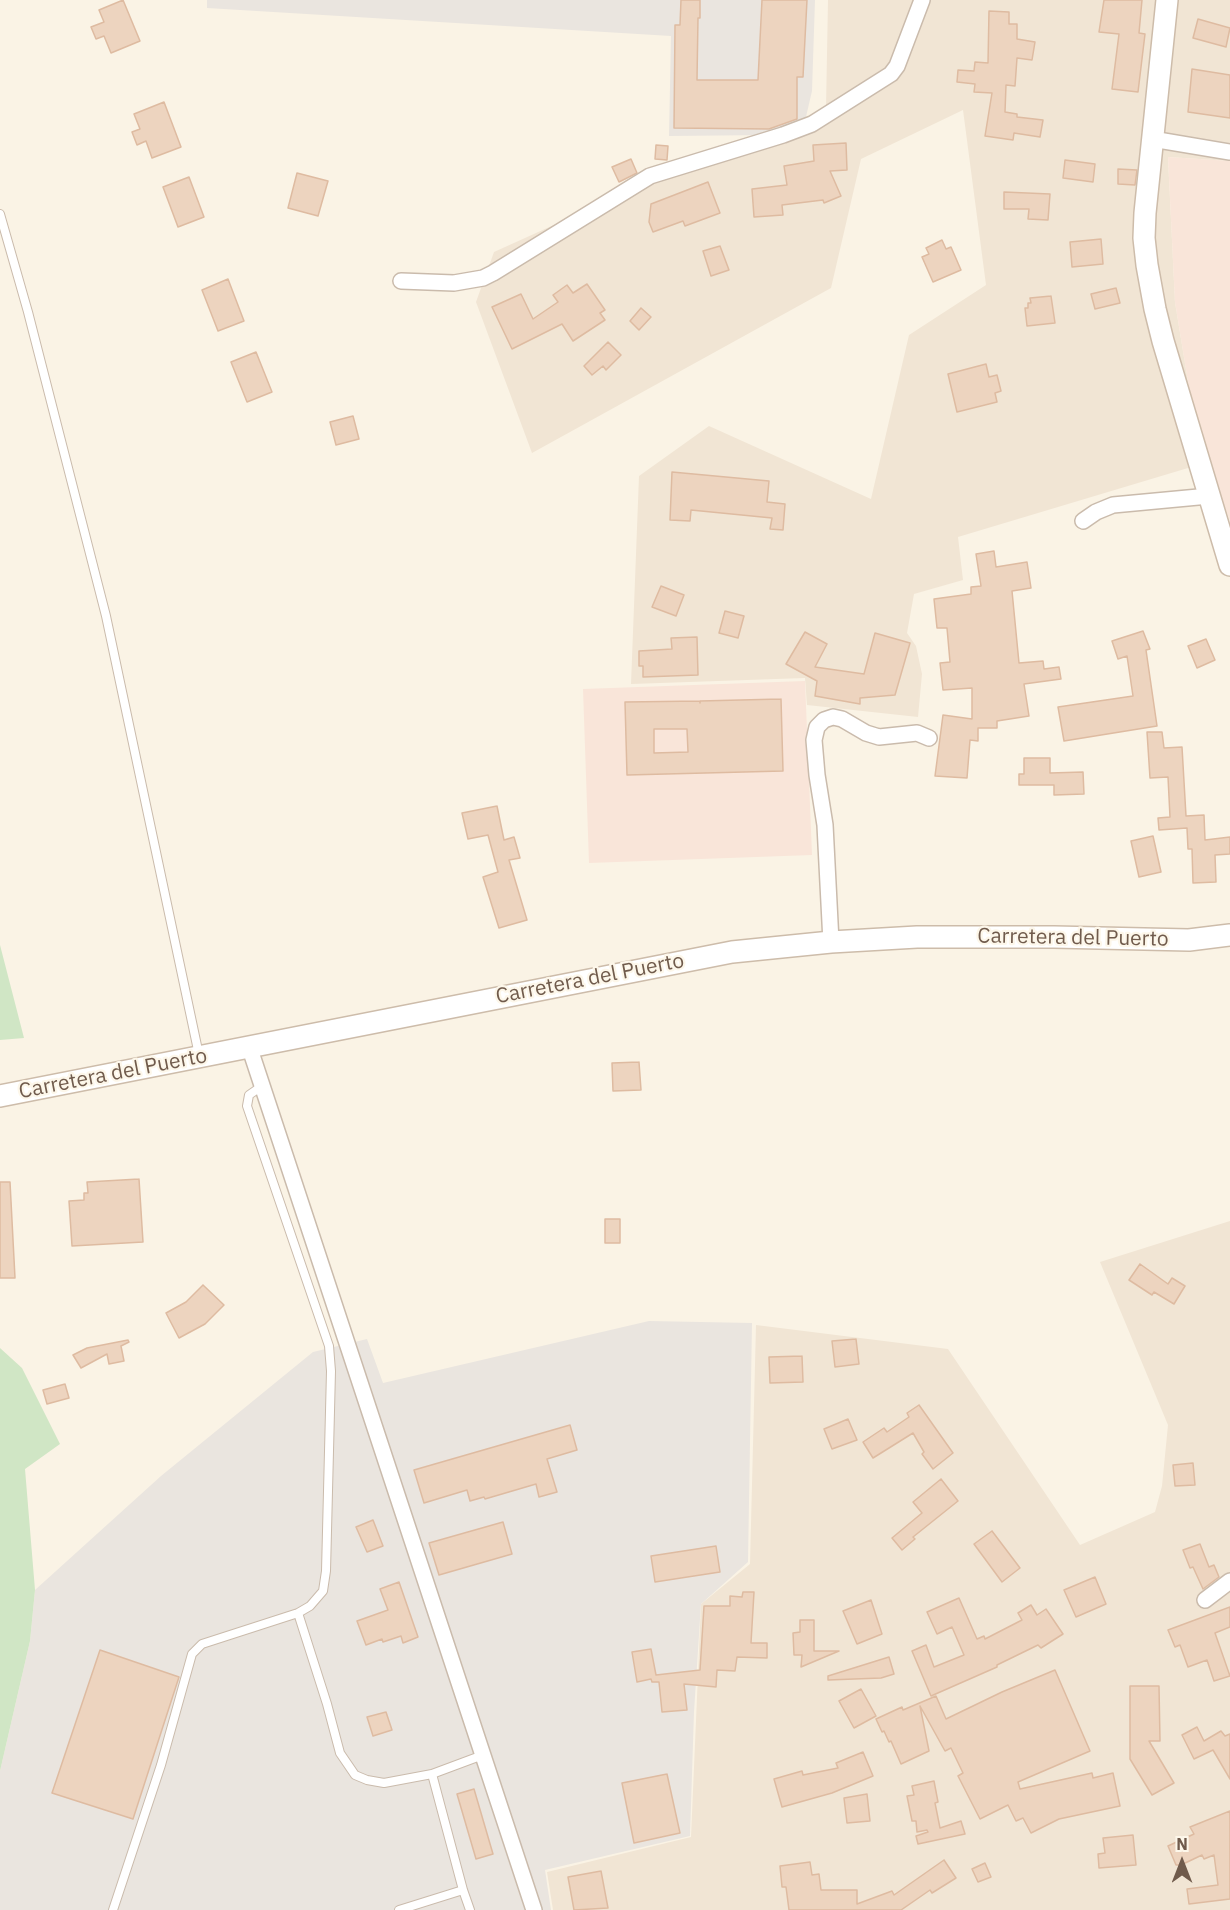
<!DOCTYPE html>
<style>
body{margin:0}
#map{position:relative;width:1230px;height:1910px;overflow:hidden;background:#faf3e5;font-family:"IBM Plex Sans",sans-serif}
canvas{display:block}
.north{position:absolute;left:1152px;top:1832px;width:60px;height:60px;-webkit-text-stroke:4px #fdf7ea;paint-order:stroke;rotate:0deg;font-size:16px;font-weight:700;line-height:24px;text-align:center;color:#705b4c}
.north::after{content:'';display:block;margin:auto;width:21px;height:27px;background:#705b4c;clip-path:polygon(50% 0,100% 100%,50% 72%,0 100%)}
</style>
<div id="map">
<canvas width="1230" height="1910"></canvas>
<div class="north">N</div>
</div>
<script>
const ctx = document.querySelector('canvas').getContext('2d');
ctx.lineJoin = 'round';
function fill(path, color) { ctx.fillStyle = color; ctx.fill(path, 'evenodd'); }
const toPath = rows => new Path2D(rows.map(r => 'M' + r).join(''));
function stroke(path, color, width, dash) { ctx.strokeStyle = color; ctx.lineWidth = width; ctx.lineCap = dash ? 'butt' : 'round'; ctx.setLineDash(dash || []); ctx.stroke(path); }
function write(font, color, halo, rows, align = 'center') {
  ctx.font = font + ' "IBM Plex Sans",sans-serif'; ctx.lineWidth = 4.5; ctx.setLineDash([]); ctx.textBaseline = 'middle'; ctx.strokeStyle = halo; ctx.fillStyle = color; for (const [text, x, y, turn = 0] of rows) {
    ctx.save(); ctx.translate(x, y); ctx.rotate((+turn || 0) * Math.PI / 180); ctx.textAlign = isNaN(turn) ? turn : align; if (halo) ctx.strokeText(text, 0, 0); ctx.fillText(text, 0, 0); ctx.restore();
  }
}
const residential = toPath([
 [828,0,1230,0,1230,161,1168,157,1175,302,1191,400,1208,462,958,537,963,580,914,594,907,633,916,646,922,674,918,717,807,705,805,678,631,684,639,476,709,426,871,499,909,335,986,285,963,110,861,159,831,288,532,453,476,302,494,252,755,134,802,124,826,108],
 [1230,1221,1230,1910,553,1910,547,1872,691,1837,701,1604,750,1564,756,1325,948,1349,1080,1545,1155,1512,1162,1486,1168,1425,1100,1262]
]);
const commercial = toPath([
 [1168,157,1230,161,1230,521,1208,462,1191,400,1175,302],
 [805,681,812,855,589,863,583,689]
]);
const industrial = toPath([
 [207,0,815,0,812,91,805,121,769,135,669,136,671,36,207,8],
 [649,1321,752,1323,748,1562,701,1604,694,1712,690,1836,545,1870,551,1910,0,1910,0,1771,30,1641,35,1590,161,1476,313,1352,367,1339,383,1383]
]);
const green = toPath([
 [0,945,24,1038,0,1040],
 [0,1348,22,1368,60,1444,25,1469,35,1590,30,1641,0,1771]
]);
const building = toPath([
 [123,0,140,41,111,53,104,36,96,39,91,27,104,22,99,10,123,0],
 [681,0,700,0,700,18,698,18,697,80,758,80,762,0,807,0,803,77,797,77,797,119,769,129,674,128,675,25,680,25,681,0],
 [1104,0,1142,0,1139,33,1145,34,1138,92,1112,89,1119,34,1099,32,1104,0],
 [989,11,1009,12,1009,24,1017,24,1017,39,1035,42,1032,60,1017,58,1015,86,1006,85,1005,112,1017,114,1017,117,1043,120,1040,137,1014,133,1013,140,985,136,992,93,974,92,975,84,957,82,958,70,974,71,975,62,988,63,989,11],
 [1198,19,1230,28,1226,47,1193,38,1198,19],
 [1192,69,1230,75,1230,118,1188,112,1192,69],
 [164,102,181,147,152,158,146,141,137,145,132,132,140,129,134,114,164,102],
 [846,143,847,170,830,171,841,196,824,203,823,200,782,205,783,215,754,217,752,189,787,185,784,166,814,161,813,145,846,143],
 [656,145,668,146,667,160,655,159,656,145],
 [631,159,637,173,619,182,612,167,631,159],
 [1065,160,1095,164,1093,182,1063,178,1065,160],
 [1118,169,1137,170,1135,185,1118,184,1118,169],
 [297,173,328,181,318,216,288,208,297,173],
 [189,177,204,217,178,227,163,187,189,177],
 [708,182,720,213,685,226,683,221,653,232,649,222,651,204,708,182],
 [1004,192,1050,194,1048,220,1028,219,1029,209,1004,209,1004,192],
 [1101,239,1103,264,1072,267,1070,242,1101,239],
 [942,240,946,249,951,247,961,270,933,282,922,257,929,254,926,248,942,240],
 [720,246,729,270,711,276,703,251,720,246],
 [228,279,244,321,218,331,202,290,228,279],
 [587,284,605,310,600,313,605,320,573,341,562,324,512,349,492,307,521,294,533,319,558,302,553,295,567,285,573,293,587,284],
 [1116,288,1120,303,1095,309,1091,294,1116,288],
 [1051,296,1055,323,1027,326,1025,308,1028,308,1028,303,1031,303,1030,298,1051,296],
 [641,308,651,317,639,330,630,321,641,308],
 [608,342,621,355,606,370,603,366,592,375,584,366,608,342],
 [256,352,272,392,247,402,231,362,256,352],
 [986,364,989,377,997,375,1001,391,995,393,997,402,957,412,948,374,986,364],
 [353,416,359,439,336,445,330,422,353,416],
 [672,472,769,481,767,502,785,504,783,530,770,529,772,518,691,510,690,521,670,520,672,472],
 [994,551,996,567,1027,562,1031,588,1012,591,1019,663,1043,661,1044,669,1059,667,1061,679,1024,684,1029,716,997,721,997,728,978,728,978,741,970,740,967,778,935,776,943,715,972,719,972,688,943,690,940,663,950,662,947,628,937,628,934,599,971,594,971,587,981,586,976,554,994,551],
 [661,586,684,595,676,616,652,607,661,586],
 [725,611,744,616,738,638,719,633,725,611],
 [1143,631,1150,649,1146,650,1157,726,1064,741,1058,707,1133,696,1127,656,1118,659,1112,641,1143,631],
 [805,632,827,644,815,667,864,674,875,633,910,643,895,695,860,698,860,704,815,696,817,681,786,664,805,632],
 [697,637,698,675,643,677,643,666,639,666,639,651,672,649,671,638,697,637],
 [1206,639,1215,660,1197,668,1188,646,1206,639],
 [781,699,783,771,627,775,625,702,700,701,700,703,700,701,781,699],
 [654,729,687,729,688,752,654,753,654,729],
 [1147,732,1162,732,1164,748,1182,747,1186,816,1204,815,1205,840,1230,837,1230,854,1215,855,1216,882,1193,883,1192,849,1188,849,1187,828,1159,830,1158,818,1170,817,1168,777,1150,778,1147,732],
 [1024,758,1050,758,1050,773,1083,772,1084,794,1054,795,1054,785,1019,785,1019,774,1024,774,1024,758],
 [497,806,504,840,514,837,520,858,509,860,527,920,499,928,483,877,498,872,488,835,468,839,462,813,497,806],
 [1153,836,1161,872,1139,877,1131,841,1153,836],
 [639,1062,641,1090,613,1091,612,1063,639,1062],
 [139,1179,143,1242,72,1246,69,1201,84,1200,84,1193,88,1193,87,1182,139,1179],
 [0,1182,10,1182,15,1278,0,1278,0,1182],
 [605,1219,620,1219,620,1243,605,1243,605,1219],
 [1140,1264,1168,1284,1172,1278,1185,1286,1174,1304,1154,1292,1152,1295,1129,1280,1140,1264],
 [203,1285,224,1305,205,1324,179,1338,166,1313,186,1302,203,1285],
 [856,1339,859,1364,835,1367,832,1341,856,1339],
 [128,1340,129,1342,121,1346,124,1361,109,1364,107,1354,81,1368,73,1355,87,1348,128,1340],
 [802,1356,803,1382,770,1383,769,1357,802,1356],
 [65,1384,69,1398,47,1404,43,1390,65,1384],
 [919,1405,953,1453,933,1469,922,1454,924,1452,913,1433,873,1458,863,1442,884,1428,887,1432,909,1417,907,1413,919,1405],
 [848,1419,857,1440,832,1449,824,1429,848,1419],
 [570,1425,577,1450,547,1459,557,1492,539,1497,536,1484,485,1499,484,1497,470,1501,467,1490,424,1503,414,1470,570,1425],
 [1193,1463,1195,1485,1175,1486,1173,1465,1193,1463],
 [941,1479,958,1501,913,1537,915,1539,902,1550,892,1538,922,1513,913,1502,941,1479],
 [373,1520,383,1546,367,1552,356,1527,373,1520],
 [503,1522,512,1554,439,1575,429,1543,503,1522],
 [992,1531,1020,1568,1002,1582,974,1544,992,1531],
 [1200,1544,1209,1567,1214,1565,1219,1577,1203,1589,1193,1567,1190,1568,1183,1550,1200,1544],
 [716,1546,720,1572,655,1582,651,1556,716,1546],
 [1095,1577,1106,1604,1076,1617,1064,1590,1095,1577],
 [399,1582,418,1637,403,1643,401,1636,383,1642,382,1639,366,1645,357,1621,388,1610,380,1589,399,1582],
 [743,1592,754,1592,751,1643,767,1643,767,1658,737,1657,735,1671,717,1670,716,1687,684,1684,687,1710,662,1712,659,1682,652,1682,651,1679,637,1682,632,1652,651,1649,656,1675,700,1670,704,1606,730,1606,730,1596,742,1597,743,1592],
 [959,1598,977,1639,984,1636,985,1639,1022,1620,1018,1613,1031,1605,1037,1615,1046,1609,1063,1634,1041,1648,1038,1645,997,1665,997,1667,931,1696,912,1651,926,1645,934,1667,964,1655,952,1627,937,1634,927,1612,959,1598],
 [871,1600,882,1634,857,1644,843,1611,871,1600],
 [1230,1607,1230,1627,1215,1633,1230,1676,1214,1681,1207,1660,1188,1667,1180,1645,1175,1647,1168,1630,1230,1607],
 [800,1620,814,1620,814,1651,839,1651,801,1667,802,1655,794,1655,793,1633,800,1632,800,1620],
 [100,1650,179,1677,133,1819,52,1793,100,1650],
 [889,1657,894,1674,881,1678,828,1680,828,1676,889,1657],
 [1055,1670,1090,1751,1018,1782,1020,1789,1092,1773,1093,1778,1113,1773,1120,1806,1059,1819,1031,1833,1023,1818,1016,1821,1008,1805,980,1819,958,1776,963,1773,951,1748,945,1751,920,1706,929,1751,901,1764,891,1741,889,1742,884,1731,882,1732,876,1719,902,1707,903,1710,936,1696,946,1719,1002,1692,1055,1670],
 [1130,1686,1159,1686,1160,1741,1149,1741,1174,1783,1152,1795,1130,1759,1130,1686],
 [861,1689,876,1716,854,1728,839,1701,861,1689],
 [386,1712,392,1730,373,1736,367,1717,386,1712],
 [1197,1727,1204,1741,1221,1731,1225,1736,1230,1734,1230,1779,1213,1750,1194,1759,1182,1735,1197,1727],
 [863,1752,873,1776,832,1793,782,1807,774,1779,802,1771,803,1775,838,1768,836,1763,863,1752],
 [667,1774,680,1833,634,1843,622,1783,667,1774],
 [934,1781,938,1802,935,1803,940,1828,961,1821,965,1834,918,1844,916,1836,928,1832,927,1830,917,1832,916,1821,912,1821,907,1796,914,1795,912,1786,934,1781],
 [474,1789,493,1854,476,1859,457,1794,474,1789],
 [867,1794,870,1821,847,1823,844,1798,867,1794],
 [1230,1811,1230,1899,1189,1904,1187,1889,1218,1885,1214,1855,1204,1859,1202,1855,1181,1865,1176,1865,1168,1846,1194,1834,1190,1827,1230,1811],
 [1133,1835,1136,1865,1099,1868,1098,1854,1105,1853,1103,1838,1133,1835],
 [944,1860,956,1878,932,1893,930,1890,901,1910,789,1910,786,1887,782,1887,780,1866,810,1862,812,1875,819,1874,821,1890,857,1890,857,1904,892,1891,894,1895,944,1860],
 [985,1863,991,1877,978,1882,972,1869,985,1863],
 [601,1871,608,1908,574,1910,568,1877,601,1871]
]);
const service = toPath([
 [0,214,28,312,106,616,199,1055],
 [298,1613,327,1704,340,1753,355,1775,367,1780,384,1783,432,1774,483,1755],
 [432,1774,463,1890,470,1910],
 [113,1910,161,1765,192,1654,202,1644,298,1613,310,1606,323,1591,326,1571,331,1371,329,1346,247,1106,249,1095,262,1086],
 [399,1910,463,1890]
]);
const minor = toPath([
 [1152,139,1230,152],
 [401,281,454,283,483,278,493,273,650,176,783,135,812,124,891,74,897,66,922,0],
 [1083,521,1096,512,1113,505,1209,496],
 [831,942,825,825,817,775,814,740,817,727,824,720,833,717,842,719,866,733,879,737,917,733,929,738],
 [249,1046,534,1910],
 [1205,1600,1230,1581]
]);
const secondary = toPath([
 [1167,0,1145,213,1144,238,1147,265,1155,309,1163,341,1230,565],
 [0,1096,732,952,831,942,917,937,1054,937,1189,940,1230,935]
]);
const streetNames = [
 ["Carretera del Puerto",1073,938,1],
 ["Carretera del Puerto",590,979,-11],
 ["Carretera del Puerto",113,1074,-11]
];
fill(residential, '#f1e5d4');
fill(commercial, '#f9e5d9');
fill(industrial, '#eae5df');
fill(green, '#d0e6c5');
fill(building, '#edd4bf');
stroke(building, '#debba1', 1.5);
stroke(service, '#cabbac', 10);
stroke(minor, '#cabbac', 18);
stroke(secondary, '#cdbcaa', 24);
stroke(service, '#fff', 8);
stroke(minor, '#fff', 15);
stroke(secondary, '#fff', 21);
write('21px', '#705b4c', '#fdf7ea', streetNames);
</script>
